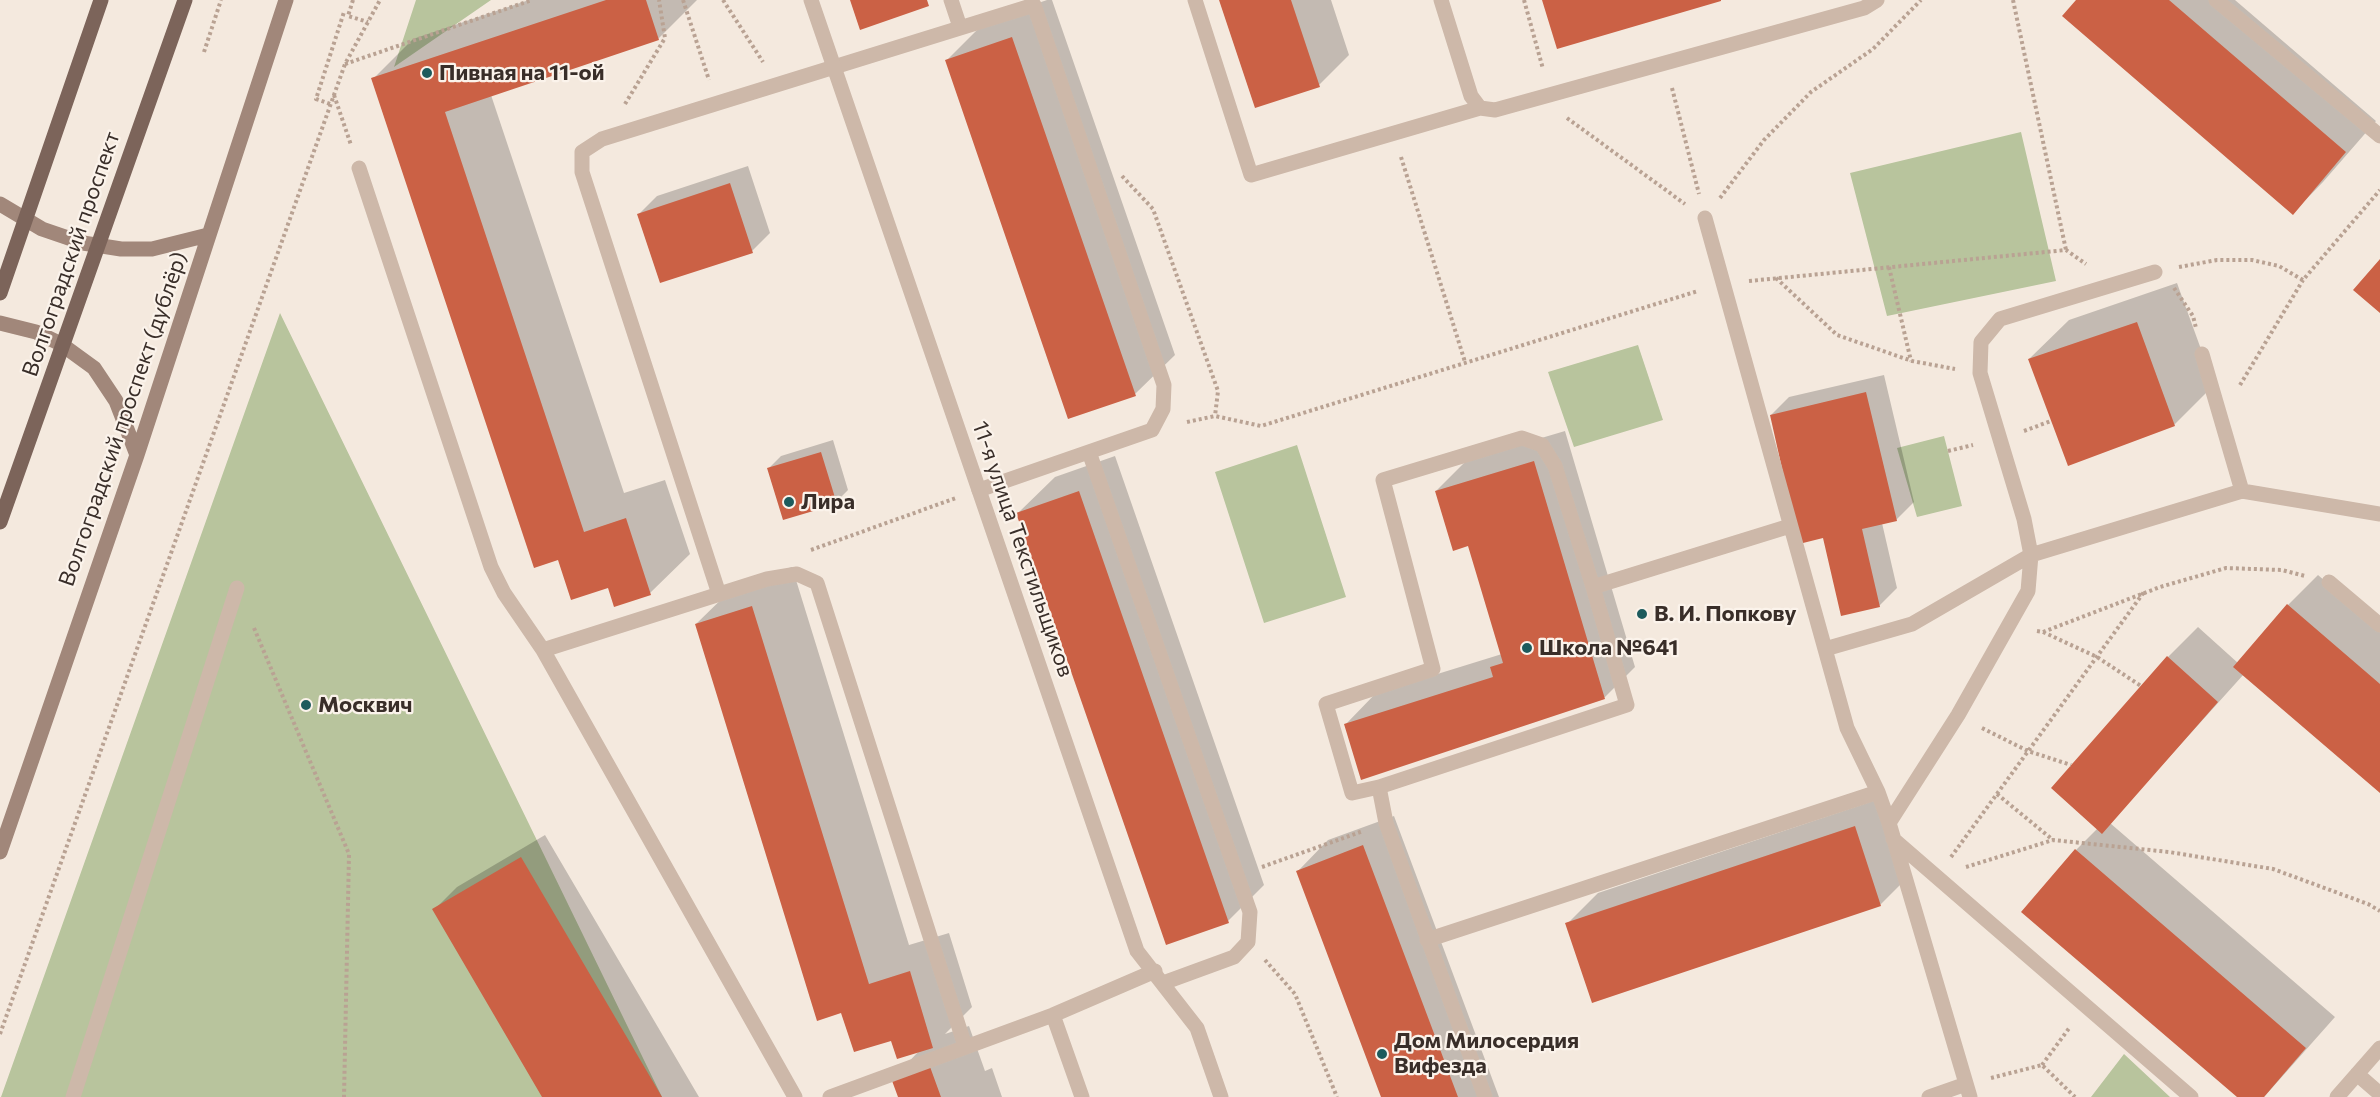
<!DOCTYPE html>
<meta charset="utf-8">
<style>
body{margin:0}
canvas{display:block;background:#f4e9de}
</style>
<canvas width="2380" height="1097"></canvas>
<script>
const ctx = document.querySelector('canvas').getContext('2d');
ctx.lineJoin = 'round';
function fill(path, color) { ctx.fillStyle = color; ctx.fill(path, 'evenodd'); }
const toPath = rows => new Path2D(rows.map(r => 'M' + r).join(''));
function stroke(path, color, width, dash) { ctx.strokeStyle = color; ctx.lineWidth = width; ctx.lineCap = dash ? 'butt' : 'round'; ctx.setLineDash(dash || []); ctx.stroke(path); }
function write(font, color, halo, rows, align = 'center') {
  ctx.font = font + ' Commissioner,sans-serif'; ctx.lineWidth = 4.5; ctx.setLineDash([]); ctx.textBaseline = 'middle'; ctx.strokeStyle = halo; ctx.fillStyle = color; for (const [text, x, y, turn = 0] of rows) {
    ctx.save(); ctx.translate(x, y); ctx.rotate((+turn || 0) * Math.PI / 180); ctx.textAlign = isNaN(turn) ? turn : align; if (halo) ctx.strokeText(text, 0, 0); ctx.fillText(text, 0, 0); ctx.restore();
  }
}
const green = toPath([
 [416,0,491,0,394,67],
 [2021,132,2056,281,1887,316,1850,173],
 [280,313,662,1097,1,1097],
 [1638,345,1663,420,1574,447,1548,372],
 [1944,436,1962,506,1917,517,1897,448],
 [1297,445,1346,597,1264,623,1215,472],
 [2124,1054,2170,1097,2091,1097]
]);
const shadow = toPath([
 [529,0,697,0,658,39,491,95,624,493,665,480,690,554,650,593,609,586,558,558,373,79,413,39],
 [1047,0,1052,0,1175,355,1135,394,946,61,986,21],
 [1221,0,1331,0,1349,55,1319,85],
 [2077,0,2235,0,2376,121,2323,182,2293,213],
 [748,166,770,233,752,251,639,214,657,196],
 [2177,283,2214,385,2174,425,2029,359,2069,320],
 [1884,375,1914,502,1896,520,1882,523,1897,588,1879,606,1824,536,1771,415,1789,397],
 [1565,431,1635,667,1605,697,1362,778,1346,724,1376,693,1502,654,1469,544,1436,491,1467,460],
 [833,440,848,490,836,502,769,468,781,456],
 [1115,456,1264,885,1228,921,1018,513,1055,477],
 [792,567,909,945,949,933,972,1007,945,1034,969,1026,985,1071,992,1068,1002,1097,899,1097,893,1078,920,1050,892,1039,842,1011,696,624,736,585],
 [2318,575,2380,628,2380,791,2244,674,2110,823,2335,1017,2264,1097,2239,1097,2076,850,2098,828,2168,657,2198,627,2238,663,2288,605],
 [1885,797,1911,874,1880,905,1567,924,1598,893],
 [1394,816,1499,1097,1383,1097,1298,871,1328,840],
 [545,835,699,1097,544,1097,434,910,457,887]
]);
const building = toPath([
 [606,0,646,0,659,40,445,112,584,532,626,518,651,595,614,607,608,588,571,600,558,560,534,568,371,78],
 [850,0,927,0,929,6,860,30],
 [1219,0,1291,0,1320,87,1255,108],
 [1542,0,1721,0,1721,1,1557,49],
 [2076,0,2169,0,2346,152,2293,215,2062,16],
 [1012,37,1136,396,1068,419,945,60],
 [730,183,753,253,660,283,637,214],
 [2380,259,2380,313,2353,290],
 [2137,322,2175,426,2068,466,2028,359],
 [1866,392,1897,521,1862,529,1880,607,1841,616,1823,538,1799,544,1770,415],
 [821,452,837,504,783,520,767,468],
 [1534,461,1605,699,1361,780,1344,724,1493,677,1490,667,1503,663,1468,546,1453,551,1435,491],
 [1079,491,1229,923,1166,945,1016,513],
 [2287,604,2380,684,2380,793,2233,667],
 [752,606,869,984,910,971,933,1048,897,1059,891,1041,854,1052,841,1013,817,1021,695,624],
 [2167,656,2218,702,2102,834,2051,788],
 [1855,826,1881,906,1592,1003,1565,923],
 [1363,845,1458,1097,1381,1097,1296,871],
 [2075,849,2306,1048,2264,1097,2237,1097,2021,912],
 [521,857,662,1097,542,1097,432,909],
 [929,1064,941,1097,898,1097,891,1078]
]);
const path = toPath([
 [353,0,348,16,368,22],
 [683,0,709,80],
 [723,0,763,62],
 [1524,0,1543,69],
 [2013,0,2066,250],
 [204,52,221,0],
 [345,64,532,0],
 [1672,88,1699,194],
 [334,95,351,145],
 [330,104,316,99,344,12],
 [625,104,665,38,659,0],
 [1567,118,1685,204],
 [1401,157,1465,362],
 [1122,176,1153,209,1218,391,1215,416],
 [1720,198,1764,140,1811,92,1873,49,1921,0],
 [1889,267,1911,361],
 [2179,267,2217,260,2252,260,2279,266,2303,280,2380,190],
 [1776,278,1837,335,1912,361,1955,369],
 [1749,281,2066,250,2086,264],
 [2174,288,2193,316,2196,328],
 [2240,385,2303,280],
 [1187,422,1215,416,1261,426,1698,291],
 [2024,431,2051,421],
 [1948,451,1973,445],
 [811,550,956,498],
 [254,628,349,854,344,1097],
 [2037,631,2043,632,2160,587,2226,568,2282,570,2305,576],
 [2043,632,2097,657,2141,686],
 [1982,728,2028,751,2071,765],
 [1997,794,2053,840],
 [1951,857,2144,592],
 [1262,867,1363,831],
 [1966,867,2053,840,2169,852,2273,869,2368,904,2380,911],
 [1265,960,1295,994,1337,1097],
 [0,1034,345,64,380,0],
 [2042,1065,2070,1027],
 [1991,1078,2042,1065,2075,1097]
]);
const service = toPath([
 [951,0,960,27],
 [1195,0,1251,175,1480,108],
 [1441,0,1471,96,1480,108,1495,110,1864,8,1877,0],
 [2216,0,2380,136],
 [359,168,491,567,504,593,543,650,795,1097],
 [1705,218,1847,728,1878,792,1889,823,1970,1097],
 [1089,452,1250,912,1248,942,1234,957,1163,983],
 [2242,491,2380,514],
 [2329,582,2380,625],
 [719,594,582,172,582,152,602,139,1034,5,1164,385,1163,409,1152,430,979,490],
 [1825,649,1912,624,2031,555,2242,491,2202,354],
 [543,650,767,579,797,574,817,583,965,1046],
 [1379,787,1627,705,1593,587],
 [1889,823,1958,715,2028,591,2031,555,2024,519,1980,373,1981,342,2000,319,2155,272],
 [1893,839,2191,1097],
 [1427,940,1878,792],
 [1053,1015,1082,1097],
 [2357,1074,2380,1094],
 [73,1097,237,588],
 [830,1097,1053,1015,1155,971],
 [1485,1097,1386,823,1379,787,1352,793,1326,704,1433,669,1383,480,1522,438,1542,445,1555,466,1593,587,1790,526],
 [1929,1097,1966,1084],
 [2337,1097,2380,1048]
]);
const minor = toPath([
 [811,0,1137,951,1197,1028,1221,1097]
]);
const secondary = toPath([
 [0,204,42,229,83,243,121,249,152,249,208,235],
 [0,323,36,332,61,344,94,368,116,401,137,455],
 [0,852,137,455,286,0]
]);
const primaryBridge = toPath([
 [0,293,101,0],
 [0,522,185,0]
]);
const markers = [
 [427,73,6,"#1d5b5d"],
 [789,502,6,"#1d5b5d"],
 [1642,614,6,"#1d5b5d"],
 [1527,648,6,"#1d5b5d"],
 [306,705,6,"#1d5b5d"],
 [1382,1054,6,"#1d5b5d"]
];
const poiNames = [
 ["Пивная на 11-ой",439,73],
 ["Лира",801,502],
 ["В. И. Попкову",1654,614],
 ["Школа №641",1539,648],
 ["Москвич",318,705],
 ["Дом Милосердия",1394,1041],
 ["Вифезда",1394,1066]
];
const streetNames = [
 ["Волгоградский проспект",71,254,-71],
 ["Волгоградский проспект (дублёр)",123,419,-71],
 ["11-я улица Текстильщиков",1023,549,71]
];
fill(green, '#b8c49d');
fill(shadow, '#0003');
fill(building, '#cb6145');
stroke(path, '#b9a293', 4, [3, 3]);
stroke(service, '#cdb8a9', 15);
stroke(minor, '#cdb8a9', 15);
stroke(secondary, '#a1877a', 15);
stroke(primaryBridge, '#7c645a', 15);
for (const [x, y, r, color] of markers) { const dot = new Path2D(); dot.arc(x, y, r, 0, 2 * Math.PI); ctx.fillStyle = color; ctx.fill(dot); stroke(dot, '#fbf3eb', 2); }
write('bold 22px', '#392e29', '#fbf3eb', poiNames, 'left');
write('22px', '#392e29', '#fbf3eb', streetNames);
</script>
